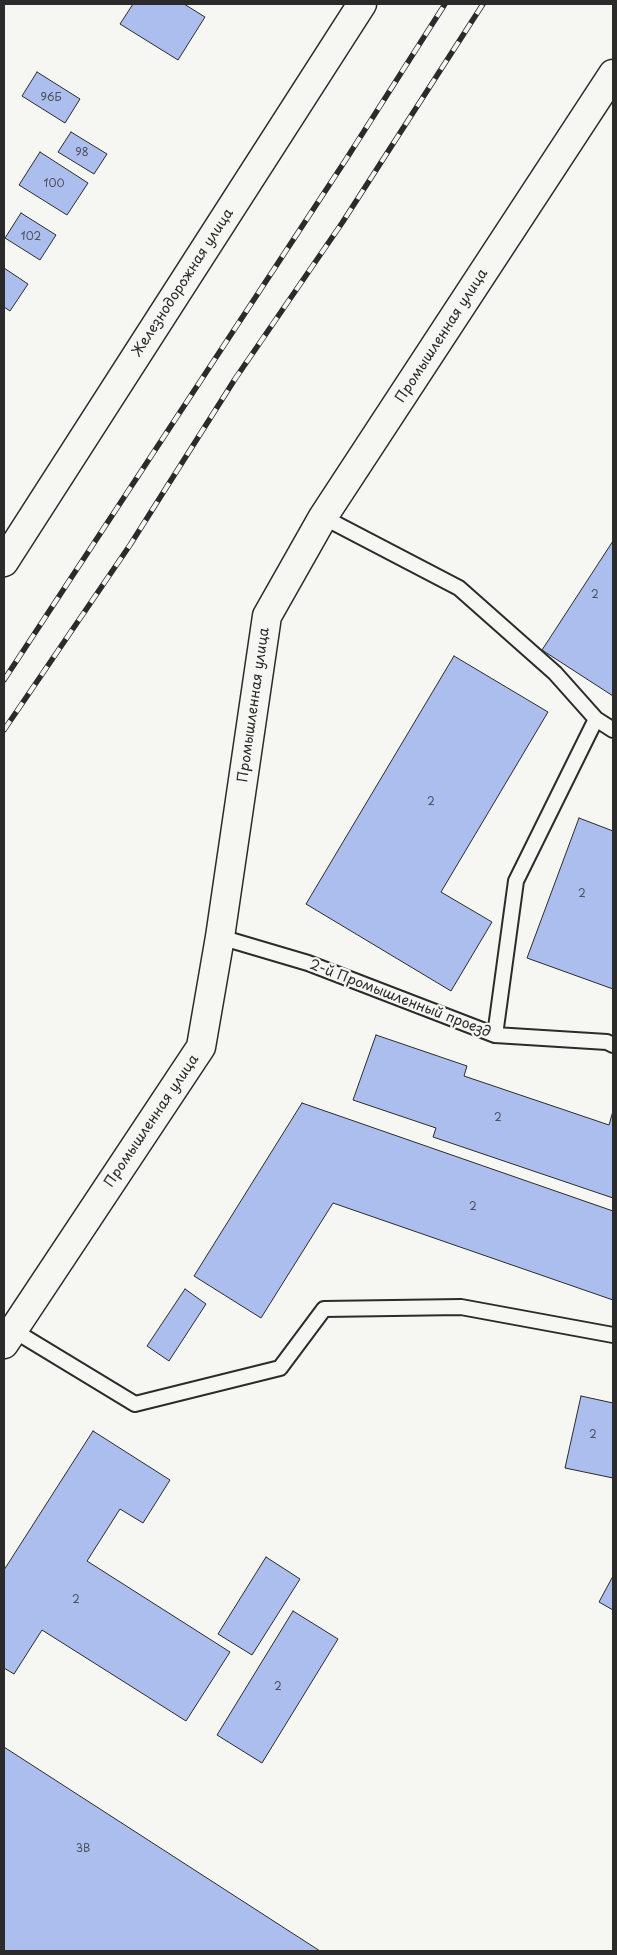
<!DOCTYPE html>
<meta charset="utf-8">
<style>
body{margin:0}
#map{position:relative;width:617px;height:1955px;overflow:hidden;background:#f6f6f2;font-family:"Playpen Sans",sans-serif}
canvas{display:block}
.frame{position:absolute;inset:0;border:5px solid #2b2b2b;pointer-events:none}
</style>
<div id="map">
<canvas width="617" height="1955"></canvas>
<div class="frame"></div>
</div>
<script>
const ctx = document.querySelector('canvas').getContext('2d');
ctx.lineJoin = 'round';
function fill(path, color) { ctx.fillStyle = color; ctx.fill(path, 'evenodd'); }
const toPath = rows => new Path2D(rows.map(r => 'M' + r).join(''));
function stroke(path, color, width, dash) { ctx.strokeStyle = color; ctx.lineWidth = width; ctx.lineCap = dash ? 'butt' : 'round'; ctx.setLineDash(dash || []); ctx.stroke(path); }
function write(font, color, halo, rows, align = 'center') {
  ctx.font = font + ' "Playpen Sans",sans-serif'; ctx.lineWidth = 4.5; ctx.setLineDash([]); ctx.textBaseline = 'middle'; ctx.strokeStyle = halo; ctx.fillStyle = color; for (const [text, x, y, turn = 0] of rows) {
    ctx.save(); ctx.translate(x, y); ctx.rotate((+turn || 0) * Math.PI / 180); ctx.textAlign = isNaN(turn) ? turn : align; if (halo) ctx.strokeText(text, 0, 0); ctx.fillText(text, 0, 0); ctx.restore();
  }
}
const building = toPath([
 [133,4,184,4,205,17,178,60,120,24,133,4],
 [37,72,80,99,65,123,22,96,37,72],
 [71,132,107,154,94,174,58,152,71,132],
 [40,152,88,183,67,215,19,185,40,152],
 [21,213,56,235,40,260,5,238,21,213],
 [4,268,28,284,10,311,4,307,4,268],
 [613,541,613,696,542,650,613,541],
 [454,656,548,712,441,892,492,922,451,991,306,904,454,656],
 [579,818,613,831,613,989,527,958,579,818],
 [376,1035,467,1066,464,1076,609,1125,613,1111,613,1198,433,1137,436,1128,353,1100,376,1035],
 [302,1103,613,1211,613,1300,333,1203,261,1318,194,1276,302,1103],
 [185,1289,206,1304,169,1361,147,1346,185,1289],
 [581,1396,613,1403,613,1478,565,1468,581,1396],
 [93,1431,170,1480,143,1523,120,1509,87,1561,230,1652,186,1721,42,1630,14,1674,4,1668,4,1570,93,1431],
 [266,1557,300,1579,252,1655,218,1634,266,1557],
 [613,1576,613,1610,599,1602,613,1576],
 [293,1611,338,1639,262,1763,217,1735,293,1611],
 [4,1747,320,1951,4,1951,4,1747]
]);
const lane = toPath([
 [323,517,459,588,555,673,596,719,516,881,495,1035],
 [596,719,613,730],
 [220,937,308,963,495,1035,607,1042,613,1045],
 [13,1330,135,1404,280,1368,324,1309,461,1307,613,1335]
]);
const street = toPath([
 [4,562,362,4],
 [4,1344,201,1047,220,937,267,616,323,517,613,74]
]);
const rail = toPath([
 [4,680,345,161,445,4],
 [4,730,130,545,235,379,342,223,483,4]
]);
const numberNames = [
 ["96Б",51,98],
 ["98",82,153],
 ["100",54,184],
 ["102",31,237],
 ["2",595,595],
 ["2",431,802],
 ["2",582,894],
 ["2",498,1118],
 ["2",473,1207],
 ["2",593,1435],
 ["2",76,1600],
 ["2",278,1687],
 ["3В",83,1849]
];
const streetNames = [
 ["Железнодорожная улица",183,283,-57],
 ["Промышленная улица",442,336,-57],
 ["Промышленная улица",254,705,-82],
 ["2-й Промышленный проезд",400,999,21],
 ["Промышленная улица",152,1121,-56]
];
fill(building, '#acbeed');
stroke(building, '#2b2b2b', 1);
stroke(lane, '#2b2b2b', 18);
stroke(street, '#2b2b2b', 31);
stroke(lane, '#f6f6f2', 14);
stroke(street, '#f6f6f2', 28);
stroke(rail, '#2b2b2b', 5.5);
stroke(rail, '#f6f6f2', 4, [11]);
write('11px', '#4b505c', null, numberNames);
write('14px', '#2b2b2b', '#f6f6f2', streetNames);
</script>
